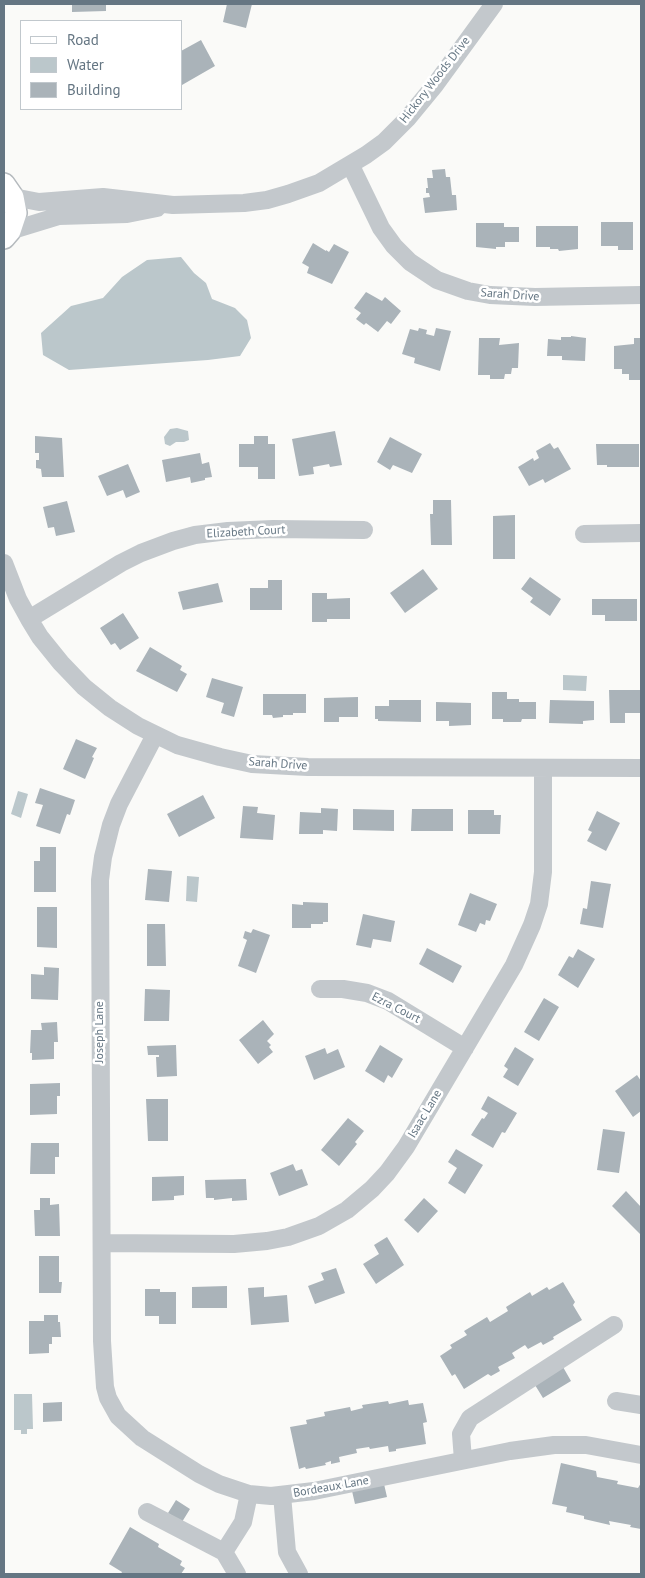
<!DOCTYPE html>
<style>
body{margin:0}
#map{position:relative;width:645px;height:1578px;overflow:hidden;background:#fafaf8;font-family:"PT Sans",sans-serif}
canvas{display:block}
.frame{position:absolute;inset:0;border:5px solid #657683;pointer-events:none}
.legend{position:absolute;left:20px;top:20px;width:162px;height:90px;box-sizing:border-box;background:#fff;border:1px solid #c1c8cd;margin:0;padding:6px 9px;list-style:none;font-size:15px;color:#657683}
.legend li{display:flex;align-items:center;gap:10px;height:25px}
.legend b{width:25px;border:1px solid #c1c8cd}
</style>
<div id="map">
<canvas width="645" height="1578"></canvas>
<div class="frame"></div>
<ul class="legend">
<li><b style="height:6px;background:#fff"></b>Road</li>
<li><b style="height:14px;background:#bbc7cb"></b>Water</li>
<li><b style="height:14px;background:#aab3b9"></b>Building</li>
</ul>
</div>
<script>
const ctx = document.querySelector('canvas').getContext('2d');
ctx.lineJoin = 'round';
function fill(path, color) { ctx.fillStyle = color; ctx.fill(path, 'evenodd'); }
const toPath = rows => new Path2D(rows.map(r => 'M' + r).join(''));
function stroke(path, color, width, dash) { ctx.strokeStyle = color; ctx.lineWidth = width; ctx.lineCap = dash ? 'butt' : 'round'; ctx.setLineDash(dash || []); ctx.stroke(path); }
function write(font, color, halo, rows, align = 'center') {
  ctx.font = font + ' "PT Sans",sans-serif'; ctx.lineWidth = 5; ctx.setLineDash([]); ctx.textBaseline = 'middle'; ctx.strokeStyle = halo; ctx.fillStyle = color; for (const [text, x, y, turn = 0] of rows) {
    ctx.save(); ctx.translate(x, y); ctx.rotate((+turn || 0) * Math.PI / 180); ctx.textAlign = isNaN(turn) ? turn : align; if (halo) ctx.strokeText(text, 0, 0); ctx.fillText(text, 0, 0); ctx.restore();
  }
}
const water = toPath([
 [181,257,194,273,206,283,212,299,235,308,247,320,251,338,240,356,208,360,69,370,43,355,41,333,71,306,103,298,122,277,147,260],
 [177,428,188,431,189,440,184,442,176,442,170,446,165,444,164,437,170,429],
 [563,675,587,676,586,691,563,690],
 [18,791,28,794,21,818,11,814],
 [187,876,199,877,197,902,186,901],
 [14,1394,32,1394,33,1429,27,1429,27,1434,21,1434,21,1430,14,1430]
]);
const building = toPath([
 [72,4,106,4,106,11,72,12],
 [227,4,252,4,246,28,223,22],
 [201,40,215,66,182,85,181,51],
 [445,169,446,177,450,177,452,195,456,195,457,210,425,213,423,198,430,197,429,193,426,193,426,188,428,188,427,178,433,178,432,170],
 [601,222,633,222,633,250,618,250,618,246,601,246],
 [476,223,504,223,504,227,519,227,519,242,505,242,505,247,496,247,496,249,476,247],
 [536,226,578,226,578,249,559,251,558,249,550,249,550,247,536,247],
 [313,243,326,251,326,250,329,252,334,244,349,252,332,284,307,273,309,267,302,263],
 [366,292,382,301,385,297,401,311,391,324,387,321,378,332,366,323,364,325,356,319,361,313,354,308],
 [419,328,427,330,426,334,434,336,436,328,451,331,440,371,414,363,415,358,402,354,410,329,418,331],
 [571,336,586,338,585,361,562,360,562,356,547,356,548,339,561,340,561,337,571,337],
 [479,338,500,338,499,345,519,343,518,368,512,368,511,374,505,374,504,379,490,379,490,375,478,375],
 [634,338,641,338,641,380,629,380,629,374,622,374,622,369,614,369,614,346,634,344],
 [335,431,342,465,330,467,329,464,313,467,314,474,299,476,292,439],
 [35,436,62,438,64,477,42,477,41,469,36,468,36,460,39,460,39,453,35,453],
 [254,436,268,436,268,444,275,444,275,479,258,479,258,467,239,467,239,444,254,444],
 [390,437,422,454,412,473,393,465,390,470,377,462],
 [550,443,554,449,558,447,571,469,545,483,543,479,529,486,518,467,533,458,534,461,539,458,536,451],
 [596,444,639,444,639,467,607,467,607,465,597,465],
 [200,453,202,464,209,462,212,477,205,478,205,480,191,483,190,477,166,482,162,460],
 [128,464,140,492,126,498,123,490,107,496,98,476],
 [433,500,451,500,452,545,431,545,430,514,433,514],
 [67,501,75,532,56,536,54,527,48,528,43,507],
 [515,515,515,559,493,559,493,516],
 [423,569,438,589,405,613,390,593],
 [530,577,561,599,550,616,530,602,533,598,521,589],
 [268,580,282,580,282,610,250,610,250,588,268,588],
 [218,583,223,602,183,610,178,592],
 [312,593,327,593,327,599,350,598,350,619,327,619,327,622,312,622],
 [592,599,637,599,637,621,605,621,605,615,592,615],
 [123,613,139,638,120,650,115,643,111,645,100,628],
 [150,647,182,666,180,670,187,674,177,692,136,671],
 [212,678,243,687,234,717,221,713,224,703,206,697],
 [609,690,641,690,641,713,625,713,625,723,610,723],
 [492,692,507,692,507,699,519,699,519,702,536,702,536,719,522,719,521,722,503,722,503,719,492,719],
 [263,694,306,694,306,713,293,713,293,715,283,715,283,717,273,718,272,715,263,715],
 [358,697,358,717,339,717,339,722,324,722,324,698],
 [389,700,421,700,421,722,378,721,378,719,375,719,375,706,389,706],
 [550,700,594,701,594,720,583,721,583,724,549,723],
 [436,702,471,703,471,725,449,726,449,721,436,721],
 [76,739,97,748,92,757,94,758,85,779,63,769],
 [40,788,75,800,70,815,67,814,60,834,36,826,43,805,35,803],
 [203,795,215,818,179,837,167,814],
 [243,806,258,807,257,813,275,815,273,840,240,838],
 [321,808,338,809,337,831,323,830,323,834,299,834,300,812,321,813],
 [353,809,394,810,394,831,353,830],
 [412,809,453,809,453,831,411,831],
 [468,810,494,810,494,815,501,815,500,834,468,834],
 [597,811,620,823,606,851,587,841,592,832,588,830],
 [40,847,56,847,56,892,34,892,34,861,40,861],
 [148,869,172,871,169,902,145,900],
 [591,881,611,884,603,928,580,924,583,908,587,909],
 [470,893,497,904,490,921,486,920,485,925,480,923,476,932,458,925],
 [303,902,328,903,328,922,323,922,323,924,311,924,311,928,292,928,292,904,303,905],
 [37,907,57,907,57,948,37,947],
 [363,914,395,921,391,942,373,939,371,948,356,945],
 [147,924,165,924,166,966,147,966],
 [253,929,270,935,256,973,238,966,247,940,243,938,245,931,251,933],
 [427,948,462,966,453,983,419,964],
 [578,949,595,959,578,988,558,975,569,956,573,958],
 [44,967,59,968,58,1000,31,999,31,974,44,975],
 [145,989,170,990,169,1021,144,1021],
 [544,998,559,1007,539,1041,524,1032],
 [263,1020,274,1034,267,1041,271,1045,269,1047,273,1052,258,1064,239,1040],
 [57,1022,58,1042,54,1042,54,1059,32,1060,32,1053,30,1053,31,1030,42,1030,41,1023],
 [176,1045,177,1076,157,1077,156,1057,159,1057,159,1055,148,1055,147,1046],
 [380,1045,403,1059,392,1078,388,1075,384,1083,365,1071],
 [515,1047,534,1059,518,1086,503,1077,508,1069,504,1066],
 [325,1048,327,1054,338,1049,345,1067,314,1080,305,1056],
 [637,1075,641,1081,641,1111,633,1117,615,1091],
 [60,1083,60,1096,57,1096,57,1114,30,1115,30,1084],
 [488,1096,517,1113,505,1133,502,1132,493,1148,471,1135,482,1118,484,1119,488,1113,481,1109],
 [146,1099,168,1099,168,1141,148,1141],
 [348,1118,364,1131,355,1142,357,1144,339,1166,321,1150],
 [603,1129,625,1132,619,1173,597,1170],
 [31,1143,59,1143,59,1157,55,1157,55,1174,30,1174],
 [456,1149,483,1165,465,1194,448,1183,457,1168,448,1162],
 [293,1164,296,1171,302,1169,308,1185,279,1196,270,1173],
 [184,1176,184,1195,174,1196,174,1200,152,1201,152,1177],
 [246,1179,247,1200,232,1201,232,1198,214,1200,214,1198,206,1198,205,1180],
 [626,1191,641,1207,640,1234,612,1206],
 [40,1198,50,1198,50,1205,59,1204,60,1236,35,1236,34,1210,40,1210],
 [424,1198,438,1211,418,1233,404,1220],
 [387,1237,404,1265,376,1284,363,1264,379,1254,374,1245],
 [39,1256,59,1256,59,1282,62,1282,61,1293,39,1293],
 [336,1268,345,1293,315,1304,308,1286,324,1280,321,1273],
 [563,1282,575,1302,573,1305,582,1320,553,1337,554,1339,543,1345,541,1342,528,1349,525,1345,512,1353,515,1358,498,1367,500,1371,491,1376,488,1374,464,1389,455,1374,452,1376,440,1356,452,1348,450,1345,467,1335,464,1331,487,1317,490,1322,508,1311,506,1307,530,1292,532,1296,547,1287,549,1290],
 [227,1286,227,1308,192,1308,192,1287],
 [264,1287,264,1297,287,1295,289,1322,251,1325,248,1288],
 [145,1289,160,1289,160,1292,176,1292,176,1324,159,1324,159,1316,145,1316],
 [44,1315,58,1315,58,1322,60,1322,61,1337,52,1337,52,1344,49,1344,49,1353,29,1354,29,1321,44,1321],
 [563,1367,571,1381,543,1398,535,1385],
 [408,1400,409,1405,423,1403,427,1422,423,1423,426,1444,396,1449,396,1451,389,1452,388,1446,370,1449,369,1447,356,1449,357,1453,339,1457,340,1462,331,1464,331,1461,325,1463,326,1465,306,1469,305,1467,299,1469,290,1427,307,1424,306,1420,325,1416,324,1412,350,1407,351,1411,363,1408,362,1405,388,1401,389,1404],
 [62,1402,62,1421,43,1422,43,1403],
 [561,1463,596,1471,597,1477,618,1481,617,1484,638,1488,641,1483,641,1529,630,1527,631,1525,609,1521,610,1525,584,1519,584,1516,566,1512,567,1507,552,1504],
 [384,1484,387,1497,355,1504,352,1491],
 [176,1500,190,1509,182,1522,168,1513],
 [130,1527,159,1544,158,1547,182,1561,180,1565,185,1568,181,1574,121,1574,122,1572,109,1564]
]);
const minor = toPath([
 [351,166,381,228,394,246,410,262,437,280,468,291,490,295,535,297,641,295],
 [13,197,39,202,103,197,173,205,244,203,267,200,288,194,319,183,366,155,384,142,407,119,435,85,494,4],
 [10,231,59,216,127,214,157,208],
 [584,534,641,533],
 [4,563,18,599,29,619,40,637,61,663,84,687,110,708,138,726,177,745,220,757,252,764,308,767,641,768],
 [29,619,121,563,141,553,173,541,195,535,228,531,273,529,364,530],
 [155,735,119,804,111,825,103,857,100,880,102,1341,105,1387,108,1398,118,1416,142,1438,199,1474,219,1484,249,1494,271,1496,314,1491,510,1451,554,1445,586,1445,641,1455],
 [320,989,343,989,367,993,388,1001,465,1048],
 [102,1243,234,1244,267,1241,288,1237,319,1226,347,1210,372,1189,387,1173,406,1147,514,965,532,925,539,904,543,872,543,768],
 [616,1401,641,1405],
 [463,1460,461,1434,470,1418,614,1325],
 [282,1495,287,1552,299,1574],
 [147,1512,224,1552],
 [237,1574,224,1552,243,1522,249,1494]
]);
const major = toPath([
 [4,184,13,197,16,213,10,231,4,238]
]);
const streetNames = [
 ["Hickory Woods Drive",435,80,-52],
 ["Sarah Drive",510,295,4],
 ["Elizabeth Court",246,532,-3],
 ["Sarah Drive",278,764,4],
 ["Ezra Court",396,1008,27],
 ["Joseph Lane",100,1032,-90],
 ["Isaac Lane",425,1114,-59],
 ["Bordeaux Lane",331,1487,-10]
];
fill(water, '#bbc7cb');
fill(building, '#aab3b9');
stroke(major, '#b5babe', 24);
stroke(minor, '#c3c8cc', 18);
stroke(major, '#fff', 21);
write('12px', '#657683', '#fff', streetNames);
</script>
